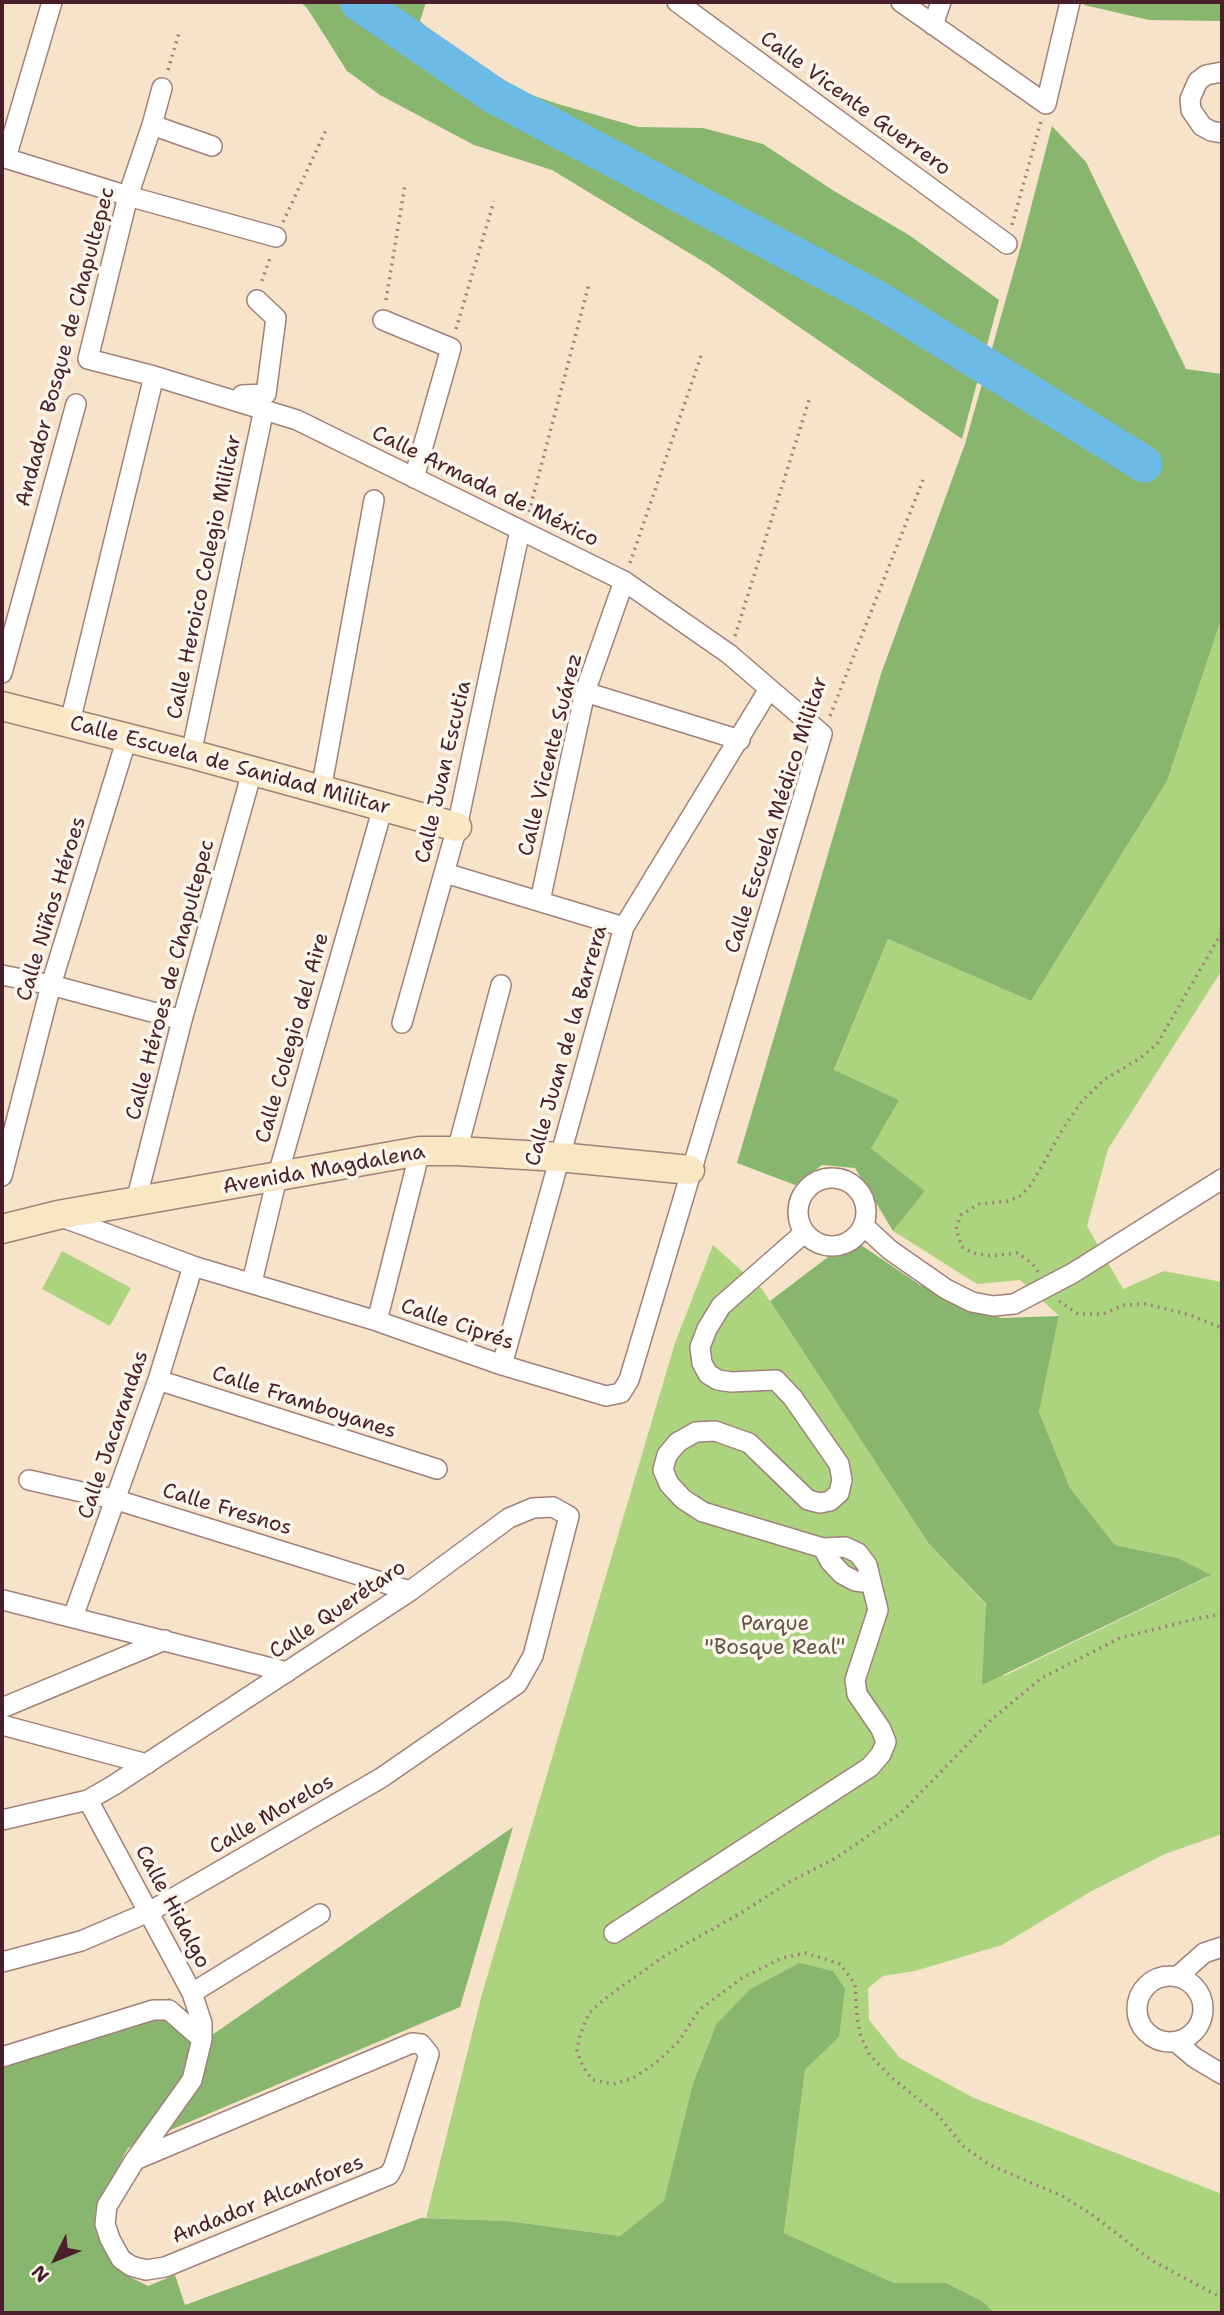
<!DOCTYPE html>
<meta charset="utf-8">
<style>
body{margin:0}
#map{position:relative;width:1224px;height:2315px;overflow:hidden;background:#f6e3ca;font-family:"Shantell Sans",sans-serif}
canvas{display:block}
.frame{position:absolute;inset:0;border:4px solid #4a1f2b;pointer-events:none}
.north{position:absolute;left:21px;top:2224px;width:70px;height:70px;-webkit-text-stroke:5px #fbf7ec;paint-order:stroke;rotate:227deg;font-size:19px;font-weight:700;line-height:28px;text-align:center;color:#4a1f2b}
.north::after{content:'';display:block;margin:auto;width:24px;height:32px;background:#4a1f2b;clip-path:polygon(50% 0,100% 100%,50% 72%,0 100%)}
</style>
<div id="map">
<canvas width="1224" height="2315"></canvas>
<div class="frame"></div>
<div class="north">N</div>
</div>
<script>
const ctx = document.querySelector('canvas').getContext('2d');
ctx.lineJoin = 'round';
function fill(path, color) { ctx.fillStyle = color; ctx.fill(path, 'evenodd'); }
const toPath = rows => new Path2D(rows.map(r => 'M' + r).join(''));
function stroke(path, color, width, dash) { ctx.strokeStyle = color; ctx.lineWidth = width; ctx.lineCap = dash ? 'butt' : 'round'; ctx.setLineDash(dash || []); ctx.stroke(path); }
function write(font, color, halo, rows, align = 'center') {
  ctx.font = font + ' "Shantell Sans",sans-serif'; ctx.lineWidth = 7; ctx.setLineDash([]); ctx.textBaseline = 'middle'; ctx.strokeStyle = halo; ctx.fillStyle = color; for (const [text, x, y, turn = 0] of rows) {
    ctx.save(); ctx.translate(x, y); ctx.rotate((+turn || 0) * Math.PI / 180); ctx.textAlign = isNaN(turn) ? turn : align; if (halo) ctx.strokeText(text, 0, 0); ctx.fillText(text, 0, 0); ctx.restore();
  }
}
const green = toPath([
 [1222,617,1222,970,1108,1149,1087,1226,1123,1289,1164,1271,1222,1282,1222,1834,1165,1854,1090,1892,1002,1945,915,1971,883,1976,868,1988,869,2020,900,2058,974,2098,1222,2194,1222,2313,995,2313,982,2301,946,2283,894,2283,784,2233,805,2070,839,2037,716,2025,693,2083,664,2202,620,2236,508,2221,426,2218,482,1994,675,1343,713,1245,762,1289,929,1544,986,1605,1004,1676,1210,1576,1178,1558,1115,1545,1070,1488,1039,1412,1059,1316,1020,1280,977,1284,893,1231,925,1191,871,1148,834,1071,888,939,1031,1001,1167,781],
 [62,1251,131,1288,110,1326,42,1289]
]);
const forest = toPath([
 [300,2,426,2,420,21,487,80,558,104,638,127,703,128,763,144,834,191,909,235,999,300,962,439,709,265,552,170,474,145,380,95,347,71,307,8],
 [1085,2,1222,2,1222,21,1149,20,1084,5],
 [1052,126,1086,162,1186,369,1222,374,1222,617,1167,781,1031,1001,888,939,834,1070,899,1100,871,1148,925,1191,893,1231,855,1168,822,1165,795,1185,737,1163,881,674,965,444,1022,242],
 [861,1245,920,1285,1001,1318,1059,1316,1039,1412,1070,1488,1115,1545,1178,1558,1211,1575,982,1685,986,1604,929,1544,770,1301,828,1257],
 [513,1827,460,2007,128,2148,95,2212,104,2247,122,2273,148,2286,175,2275,185,2305,421,2218,508,2221,620,2236,664,2201,693,2083,716,2025,749,1990,799,1963,833,1971,845,1989,839,2037,805,2070,784,2233,894,2283,946,2283,982,2301,995,2313,2,2313,2,2067,12,2060,169,1998,191,2013,212,2035]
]);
const river = toPath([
 [358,2,495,96,879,300,1144,464]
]);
const path = toPath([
 [168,70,179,33],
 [283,222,326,130],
 [1012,225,1041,121],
 [262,281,271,255],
 [386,300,405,185],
 [456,329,494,201],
 [529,512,589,284],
 [630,563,702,353],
 [735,636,810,397],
 [830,716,923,480],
 [1038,1272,1032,1263,1017,1253,991,1256,973,1253,962,1247,956,1229,961,1215,979,1204,1008,1201,1020,1196,1031,1185,1064,1127,1082,1101,1105,1079,1139,1059,1157,1044,1222,932],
 [1059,1301,1078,1314,1103,1314,1123,1305,1146,1304,1190,1315,1222,1328],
 [1222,1614,1195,1619,1120,1638,1040,1679,991,1720,902,1812,836,1858,791,1881,741,1913,666,1955,607,1997,589,2013,580,2035,577,2051,583,2067,593,2080,613,2084,633,2078,657,2062,679,2041,699,2010,742,1978,782,1958,806,1953,840,1964,855,1984,857,2018,861,2037,870,2055,892,2078,938,2115,963,2146,988,2164,1064,2197,1091,2214,1151,2260,1222,2298]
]);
const street = toPath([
 [677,2,1007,244],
 [901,2,1046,104,1070,2],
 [933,25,941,2],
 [1222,72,1206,75,1198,81,1190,99,1191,110,1202,126,1211,131,1222,133],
 [152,125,212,146],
 [2,157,128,196,276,237],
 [6,158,52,2],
 [383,320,451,348,414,478],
 [241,401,242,395,266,394,276,318,257,300],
 [2,673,76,404],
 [585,692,740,740],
 [70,722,154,376],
 [191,754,264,409],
 [321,790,374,500],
 [445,873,624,927],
 [540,901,585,692,624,581],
 [2,975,51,985,182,1020],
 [402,1023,457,827,520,530],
 [457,1151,501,985],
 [2,1176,51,985,127,738],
 '798 1212a34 34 0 1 1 68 0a34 34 0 1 1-68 0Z',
 [136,1201,182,1020,252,772],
 [59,1216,193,1266,377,1321,502,1365,606,1396,621,1393,629,1380,822,734,729,654,624,581,297,420,154,376,88,359,128,196,152,125,162,88],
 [864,1226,890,1250,946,1289,972,1302,993,1306,1014,1304,1073,1273,1222,1179],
 [252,1282,277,1178,383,807],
 [377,1321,420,1151],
 [502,1365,624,927,769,689],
 [158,1380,437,1469],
 [29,1480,117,1500,410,1591],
 [823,1548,830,1561,842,1574,855,1581,871,1583],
 [3,1600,287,1672],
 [73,1617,158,1380,193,1266],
 [2,1708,165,1640],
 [2,1725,147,1764],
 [88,1800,192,1993,202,2023,202,2039,192,2080,135,2160,107,2206,105,2224,110,2239,121,2259,131,2266,146,2270,165,2267,389,2175,394,2166,429,2054,421,2044,412,2043,135,2160],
 [2,1820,88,1800,114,1785,410,1591,509,1518,533,1508,553,1507,569,1516,533,1656,517,1684,381,1778,149,1912,81,1941,2,1962],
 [614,1933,870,1767,881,1754,886,1742,881,1729,857,1694,855,1680,878,1610,867,1565,858,1553,845,1547,823,1548,703,1512,683,1499,669,1484,663,1470,667,1455,678,1442,696,1432,715,1431,749,1443,808,1500,820,1503,830,1501,839,1493,842,1480,839,1464,793,1398,776,1380,731,1382,718,1380,708,1374,702,1363,700,1347,707,1329,721,1306,804,1233],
 '1137 2009a33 33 0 1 1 66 0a33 33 0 1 1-66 0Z',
 [1177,1977,1204,1953,1222,1947],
 [192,1993,320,1914],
 [1176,2042,1195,2058,1222,2074],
 [2,2057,153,2010,169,2010,202,2039]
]);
const secondary = toPath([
 [2,706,191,754,457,827],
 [2,1229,58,1215,420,1151,457,1151,559,1157,690,1170]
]);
const streetNames = [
 ["Calle Vicente Guerrero",855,104,36],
 ["Andador Bosque de Chapultepec",66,347,-75],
 ["Calle Armada de México",485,487,26],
 ["Calle Heroico Colegio Militar",205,577,-78],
 ["Calle Vicente Suárez",551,755,-76],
 ["Calle Escuela de Sanidad Militar",230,766,15],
 ["Calle Juan Escutia",444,772,-77],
 ["Calle Escuela Médico Militar",777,815,-72],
 ["Calle Niños Héroes",52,909,-73],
 ["Calle Héroes de Chapultepec",171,980,-75],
 ["Calle Colegio del Aire",293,1038,-74],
 ["Calle Juan de la Barrera",567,1046,-74],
 ["Avenida Magdalena",324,1170,-10],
 ["Calle Ciprés",457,1325,19],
 ["Calle Framboyanes",304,1403,18],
 ["Calle Jacarandas",114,1435,-71],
 ["Calle Fresnos",227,1510,17],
 ["Calle Querétaro",338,1610,-34],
 ["Calle Morelos",272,1815,-30],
 ["Calle Hidalgo",172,1907,62],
 ["Andador Alcanfores",268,2200,-22]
];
const parkNames = [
 ["Parque",775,1625],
 ["\"Bosque Real\"",775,1649]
];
fill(green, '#acd47f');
fill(forest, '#89b66e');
stroke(river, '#6bbbe6', 37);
stroke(street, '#a0817a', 22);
stroke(secondary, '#a0817a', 31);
stroke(path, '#a0817a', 3.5, [2, 5]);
stroke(street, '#fff', 19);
stroke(secondary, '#f9e7c3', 28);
write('21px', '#4a1f2b', '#fbf7ec', streetNames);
write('21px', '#675544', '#fbf7ec', parkNames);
</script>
